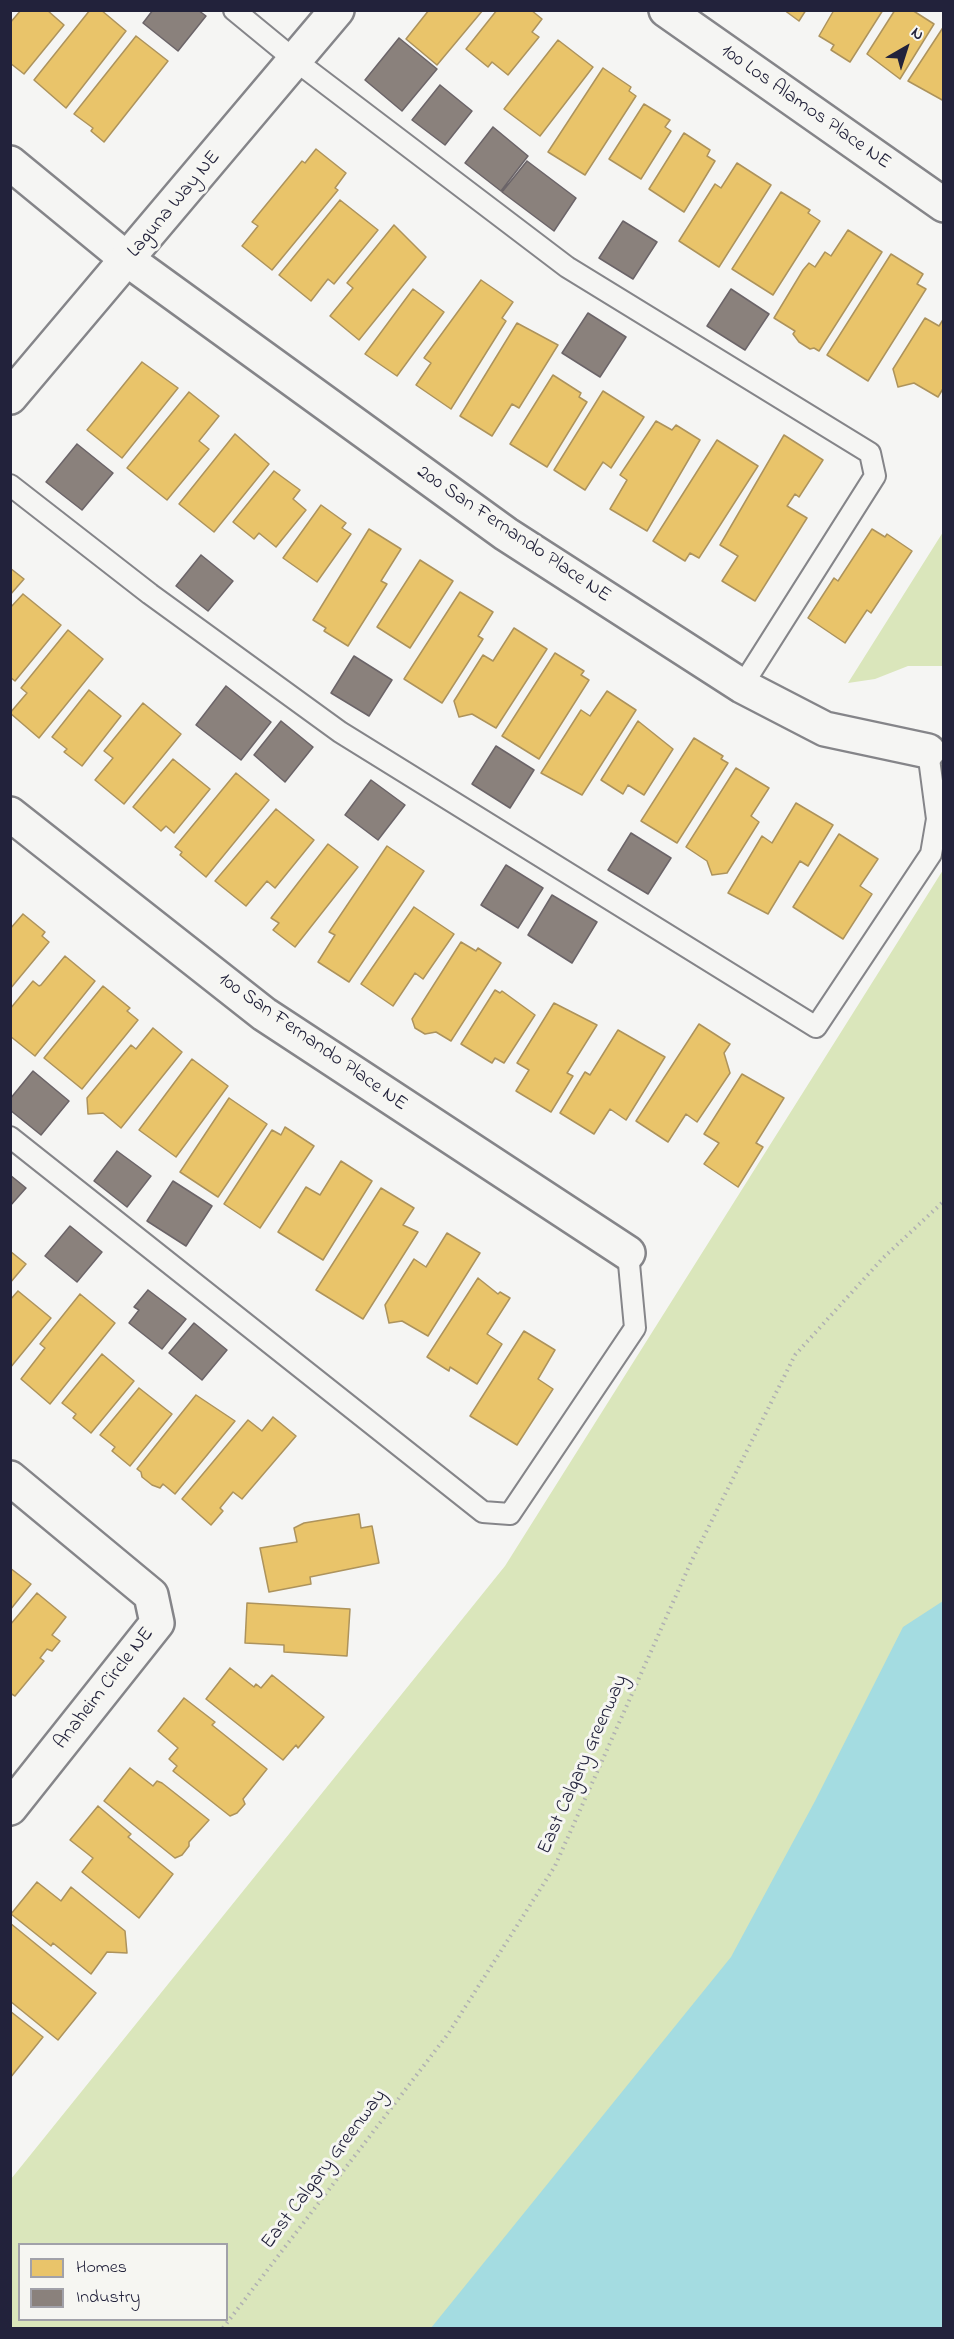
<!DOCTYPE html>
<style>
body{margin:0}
#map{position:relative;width:954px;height:2339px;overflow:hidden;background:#f5f5f3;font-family:"Indie Flower",sans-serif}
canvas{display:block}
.frame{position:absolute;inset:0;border:12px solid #22223b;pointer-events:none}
.legend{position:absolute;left:18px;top:2243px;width:210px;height:78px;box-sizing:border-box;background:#f6f6f2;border:2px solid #a1a1a9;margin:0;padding:8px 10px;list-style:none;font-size:18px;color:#22223b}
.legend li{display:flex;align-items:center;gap:12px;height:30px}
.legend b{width:30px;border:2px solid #a1a1a9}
.north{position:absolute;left:876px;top:18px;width:60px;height:60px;-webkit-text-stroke:4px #f6f6f2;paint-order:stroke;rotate:39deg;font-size:16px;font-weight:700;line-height:24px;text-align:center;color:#22223b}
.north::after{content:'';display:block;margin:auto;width:21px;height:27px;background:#22223b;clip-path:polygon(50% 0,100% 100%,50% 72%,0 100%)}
</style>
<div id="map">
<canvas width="954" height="2339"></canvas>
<div class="frame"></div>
<ul class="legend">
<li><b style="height:16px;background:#e9c46a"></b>Homes</li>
<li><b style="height:16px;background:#8a817c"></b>Industry</li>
</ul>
<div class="north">N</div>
</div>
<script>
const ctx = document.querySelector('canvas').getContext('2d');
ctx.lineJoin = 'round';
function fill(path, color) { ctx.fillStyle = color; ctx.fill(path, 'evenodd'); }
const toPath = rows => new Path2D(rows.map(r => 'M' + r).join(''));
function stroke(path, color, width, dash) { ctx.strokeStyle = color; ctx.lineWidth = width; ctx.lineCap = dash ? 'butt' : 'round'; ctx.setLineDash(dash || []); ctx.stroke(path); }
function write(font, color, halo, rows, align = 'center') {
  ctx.font = font + ' "Indie Flower",sans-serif'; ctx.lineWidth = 6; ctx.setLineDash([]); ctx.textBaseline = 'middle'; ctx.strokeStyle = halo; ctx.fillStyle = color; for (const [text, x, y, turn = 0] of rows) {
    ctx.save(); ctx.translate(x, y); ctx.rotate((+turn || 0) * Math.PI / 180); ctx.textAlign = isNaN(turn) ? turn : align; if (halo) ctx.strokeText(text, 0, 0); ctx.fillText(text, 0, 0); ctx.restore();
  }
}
const green = toPath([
 [943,532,943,666,908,666,875,679,848,683],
 [943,870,943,2328,11,2328,11,2179,505,1566],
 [20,2244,226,2244,226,2320,20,2320]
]);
const water = toPath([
 [943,1601,943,2328,431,2328,731,1957,815,1801,903,1627]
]);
const homes = toPath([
 [21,10,47,10,64,25,24,74,10,63,10,23,21,10],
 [90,10,101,10,126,31,66,108,34,80,90,10],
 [429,10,483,10,437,65,406,39,429,10],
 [497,10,531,10,542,19,532,32,539,37,508,75,492,62,488,67,466,49,497,10],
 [784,10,806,10,799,21,784,10],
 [834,10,883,10,850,62,831,50,834,45,819,36,834,10],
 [895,10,912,10,934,24,900,79,867,54,895,10],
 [944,26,944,101,908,81,944,26],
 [136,36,168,61,104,142,91,131,93,128,74,114,136,36],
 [558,40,593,67,540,136,504,109,558,40],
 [603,68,631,87,629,91,636,96,585,175,548,152,603,68],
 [644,104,670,120,665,127,671,131,641,179,609,159,644,104],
 [684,133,710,150,707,156,715,161,684,212,649,189,684,133],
 [316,149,346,173,335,188,338,190,272,270,242,246,258,226,252,222,302,161,305,163,316,149],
 [737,163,771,185,719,267,679,241,715,184,721,188,737,163],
 [781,192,810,210,808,213,820,221,773,295,732,269,781,192],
 [340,200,378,230,334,284,328,279,311,301,279,275,340,200],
 [394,225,426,257,359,340,330,316,353,288,347,283,394,225],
 [848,230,882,252,819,351,814,348,810,349,799,342,793,334,795,331,774,318,803,270,809,263,815,267,825,252,831,256,848,230],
 [891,254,923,274,917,284,926,289,868,381,827,355,891,254],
 [481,280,513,302,502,318,506,321,451,409,416,385,431,363,424,358,481,280],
 [413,289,444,312,397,376,365,354,413,289],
 [925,318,939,326,944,318,944,387,938,397,914,383,898,387,893,369,925,318],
 [517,323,558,345,519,408,512,404,492,436,460,416,517,323],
 [142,362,178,388,122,458,87,430,142,362],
 [553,375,581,393,579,397,587,402,547,467,510,444,553,375],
 [603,391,644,417,611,468,603,462,585,490,554,470,603,391],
 [189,392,219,416,199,441,209,449,167,500,127,468,189,392],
 [656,421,672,430,676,425,700,440,647,531,610,509,627,480,620,475,656,421],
 [235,434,269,464,214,532,179,504,235,434],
 [784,435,823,460,799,497,795,494,787,506,807,518,755,601,722,581,738,556,720,545,784,435],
 [717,440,758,466,699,558,690,553,685,561,653,541,717,440],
 [274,471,300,490,293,499,306,510,276,547,259,533,254,539,233,522,274,471],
 [321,505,346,523,342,528,351,534,317,582,283,558,321,505],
 [369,529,401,549,381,581,387,584,348,646,324,631,326,628,313,620,369,529],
 [872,529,885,537,887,534,912,551,871,613,867,610,845,643,808,618,834,578,838,581,872,529],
 [420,560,453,581,410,648,377,627,420,560],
 [10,568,24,579,10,595,10,568],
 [460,592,493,612,478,636,483,639,442,703,404,679,460,592],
 [23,594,61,625,15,681,10,677,10,608,23,594],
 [514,628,547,649,496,728,472,714,459,717,454,701,483,655,493,661,514,628],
 [68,630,103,659,39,738,10,713,27,693,21,688,68,630],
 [555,653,584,671,581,675,589,680,539,759,502,736,555,653],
 [89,690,121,716,82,766,64,752,67,749,52,737,89,690],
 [607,691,636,710,582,795,541,773,581,710,590,716,607,691],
 [143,703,181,734,124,804,95,780,113,758,104,751,143,703],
 [638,721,673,749,644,795,628,785,623,794,601,780,638,721],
 [694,738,723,756,721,759,728,763,677,843,641,821,694,738],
 [173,759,210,789,174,833,166,826,161,831,133,807,173,759],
 [736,768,769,788,751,816,759,822,727,873,712,875,707,861,686,847,736,768],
 [236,773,269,800,206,877,180,855,182,852,175,847,236,773],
 [796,803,833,825,808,866,800,861,768,914,728,893,762,836,772,843,796,803],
 [276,809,314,840,275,888,267,881,246,906,215,881,276,809],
 [839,834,878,859,860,886,872,894,843,939,793,907,839,834],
 [328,844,358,867,295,947,273,930,279,923,271,918,328,844],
 [387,846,424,871,349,982,318,962,335,935,329,932,387,846],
 [414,907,454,934,423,979,415,973,393,1006,361,984,414,907],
 [23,914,45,932,42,936,49,942,10,989,10,929,23,914],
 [461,942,476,951,478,948,501,963,451,1041,436,1032,425,1034,415,1028,412,1019,461,942],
 [65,956,95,981,35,1056,10,1036,10,1009,33,981,39,986,41,985,65,956],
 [103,986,130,1008,127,1011,138,1020,82,1089,44,1058,103,986],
 [495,990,500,993,502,991,535,1015,504,1063,495,1058,492,1063,461,1044,495,990],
 [554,1003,597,1025,567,1073,573,1076,551,1112,516,1091,529,1070,517,1063,554,1003],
 [699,1024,730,1044,724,1053,730,1073,697,1122,686,1114,668,1142,636,1121,699,1024],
 [153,1028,182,1052,121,1128,103,1113,88,1114,87,1098,131,1045,136,1049,153,1028],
 [618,1030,665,1057,626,1120,610,1109,594,1134,560,1113,585,1072,590,1075,618,1030],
 [192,1059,228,1086,176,1157,139,1130,192,1059],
 [742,1074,784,1098,756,1143,763,1147,738,1187,704,1164,719,1143,704,1134,742,1074],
 [229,1098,267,1124,218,1197,180,1172,229,1098],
 [285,1127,314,1146,260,1228,224,1204,272,1130,281,1135,285,1127],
 [341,1161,372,1181,323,1260,278,1232,306,1187,320,1195,341,1161],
 [381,1188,414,1208,403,1225,418,1232,363,1319,316,1290,381,1188],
 [447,1233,480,1253,428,1336,402,1321,389,1323,385,1305,414,1259,426,1267,447,1233],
 [10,1251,26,1264,10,1283,10,1251],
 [478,1278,498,1294,500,1292,510,1298,487,1334,502,1344,477,1384,450,1367,449,1371,427,1357,478,1278],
 [18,1291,51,1318,10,1368,10,1300,18,1291],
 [80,1294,115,1323,50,1404,21,1379,45,1348,40,1344,80,1294],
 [524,1331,555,1350,538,1379,553,1389,517,1445,470,1416,524,1331],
 [102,1354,134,1381,91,1433,73,1418,76,1414,62,1403,102,1354],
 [139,1388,172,1414,130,1466,112,1451,115,1447,100,1435,139,1388],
 [196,1395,235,1421,175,1494,163,1484,160,1488,152,1485,142,1477,141,1472,137,1469,196,1395],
 [273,1417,296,1436,242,1499,233,1492,220,1508,223,1511,211,1525,182,1499,248,1420,262,1431,273,1417],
 [359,1514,361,1528,372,1526,379,1563,310,1577,311,1584,269,1592,260,1548,297,1542,294,1528,304,1523,359,1514],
 [10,1568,31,1584,10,1610,10,1568],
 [37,1593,66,1617,52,1635,60,1641,52,1651,47,1649,40,1658,44,1661,15,1696,10,1693,10,1625,37,1593],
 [247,1603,350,1609,347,1656,284,1652,284,1645,245,1643,247,1603],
 [230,1668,254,1687,256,1684,261,1688,272,1675,324,1717,298,1748,296,1745,283,1760,206,1699,230,1668],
 [184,1698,215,1722,212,1725,267,1769,243,1799,245,1804,237,1813,230,1816,173,1771,177,1766,169,1759,178,1748,158,1731,184,1698],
 [130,1768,153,1786,157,1781,162,1783,209,1820,189,1842,189,1846,182,1855,175,1858,104,1801,130,1768],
 [98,1806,131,1834,128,1837,173,1874,139,1918,82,1872,93,1858,70,1840,98,1806],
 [37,1882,61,1901,71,1887,125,1931,127,1953,107,1952,91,1974,53,1943,51,1946,11,1914,37,1882],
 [10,1923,96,1993,58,2040,10,2001,10,1923],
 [10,2011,43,2037,10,2078,10,2011]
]);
const industry = toPath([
 [153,10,198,10,206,16,178,51,143,23,153,10],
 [399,38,437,69,402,111,365,80,399,38],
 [440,85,472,111,445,145,412,120,440,85],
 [493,127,528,156,501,191,465,163,493,127],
 [527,161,576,198,554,231,502,192,527,161],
 [623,221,657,242,633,279,599,258,623,221],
 [731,289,769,314,745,350,707,326,731,289],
 [588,313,626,337,600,377,562,353,588,313],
 [77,444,113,473,82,510,46,482,77,444],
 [201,555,233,581,208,611,176,586,201,555],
 [354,656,392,680,369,716,331,693,354,656],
 [226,686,271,722,241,760,196,725,226,686],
 [281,721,313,747,285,782,254,755,281,721],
 [496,746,534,770,510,808,472,784,496,746],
 [371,780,405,805,378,840,345,815,371,780],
 [631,833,671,858,648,894,608,870,631,833],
 [506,865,543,888,518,928,481,905,506,865],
 [552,895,597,922,572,963,528,935,552,895],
 [33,1071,69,1101,41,1135,10,1110,10,1099,33,1071],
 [117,1151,151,1176,127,1207,94,1181,117,1151],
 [10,1175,26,1188,10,1206,10,1175],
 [173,1181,212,1206,186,1246,147,1221,173,1181],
 [70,1226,102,1252,77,1282,45,1256,70,1226],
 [148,1290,186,1319,162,1349,129,1323,139,1310,134,1307,148,1290],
 [194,1323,227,1350,202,1380,169,1353,194,1323]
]);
const path = toPath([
 [223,2328,448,2034,555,1866,691,1562,795,1355,883,1258,944,1201]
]);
const lane = toPath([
 [234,10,296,61,567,267,870,453,875,476,742,686],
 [10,485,150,594,340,732,816,1027,931,854,937,819,928,751],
 [10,1137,483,1512,510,1514,635,1328,628,1253]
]);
const street = toPath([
 [666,10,944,205],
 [10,163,128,260,506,534,742,686,825,729,928,751],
 [10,814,264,1014,628,1253],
 [10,1478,151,1595,157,1623,10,1808]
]);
const secondary = toPath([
 [10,397,337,10]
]);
const streetNames = [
 ["100 Los Alamos Place NE",805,108,35],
 ["Laguna Way NE",175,205,-50],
 ["200 San Fernando Place NE",513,535,34],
 ["100 San Fernando Place NE",312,1043,35],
 ["Anaheim Circle NE",105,1689,-52],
 ["East Calgary Greenway",584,1765,-66],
 ["East Calgary Greenway",325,2170,-53]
];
fill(green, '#dae6bb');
fill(water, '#a4dce1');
fill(homes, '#e9c46a');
stroke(homes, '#ad935c', 1.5);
fill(industry, '#8a817c');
stroke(industry, '#6b6468', 1.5);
stroke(lane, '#858589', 24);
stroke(street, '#858589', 38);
stroke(secondary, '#858589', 38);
stroke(path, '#b0b0b2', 4, [1.5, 4.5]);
stroke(lane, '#f5f5f3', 20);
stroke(street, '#f5f5f3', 33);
stroke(secondary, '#f5f5f3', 33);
write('20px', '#22223b', '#f6f6f2', streetNames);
</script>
